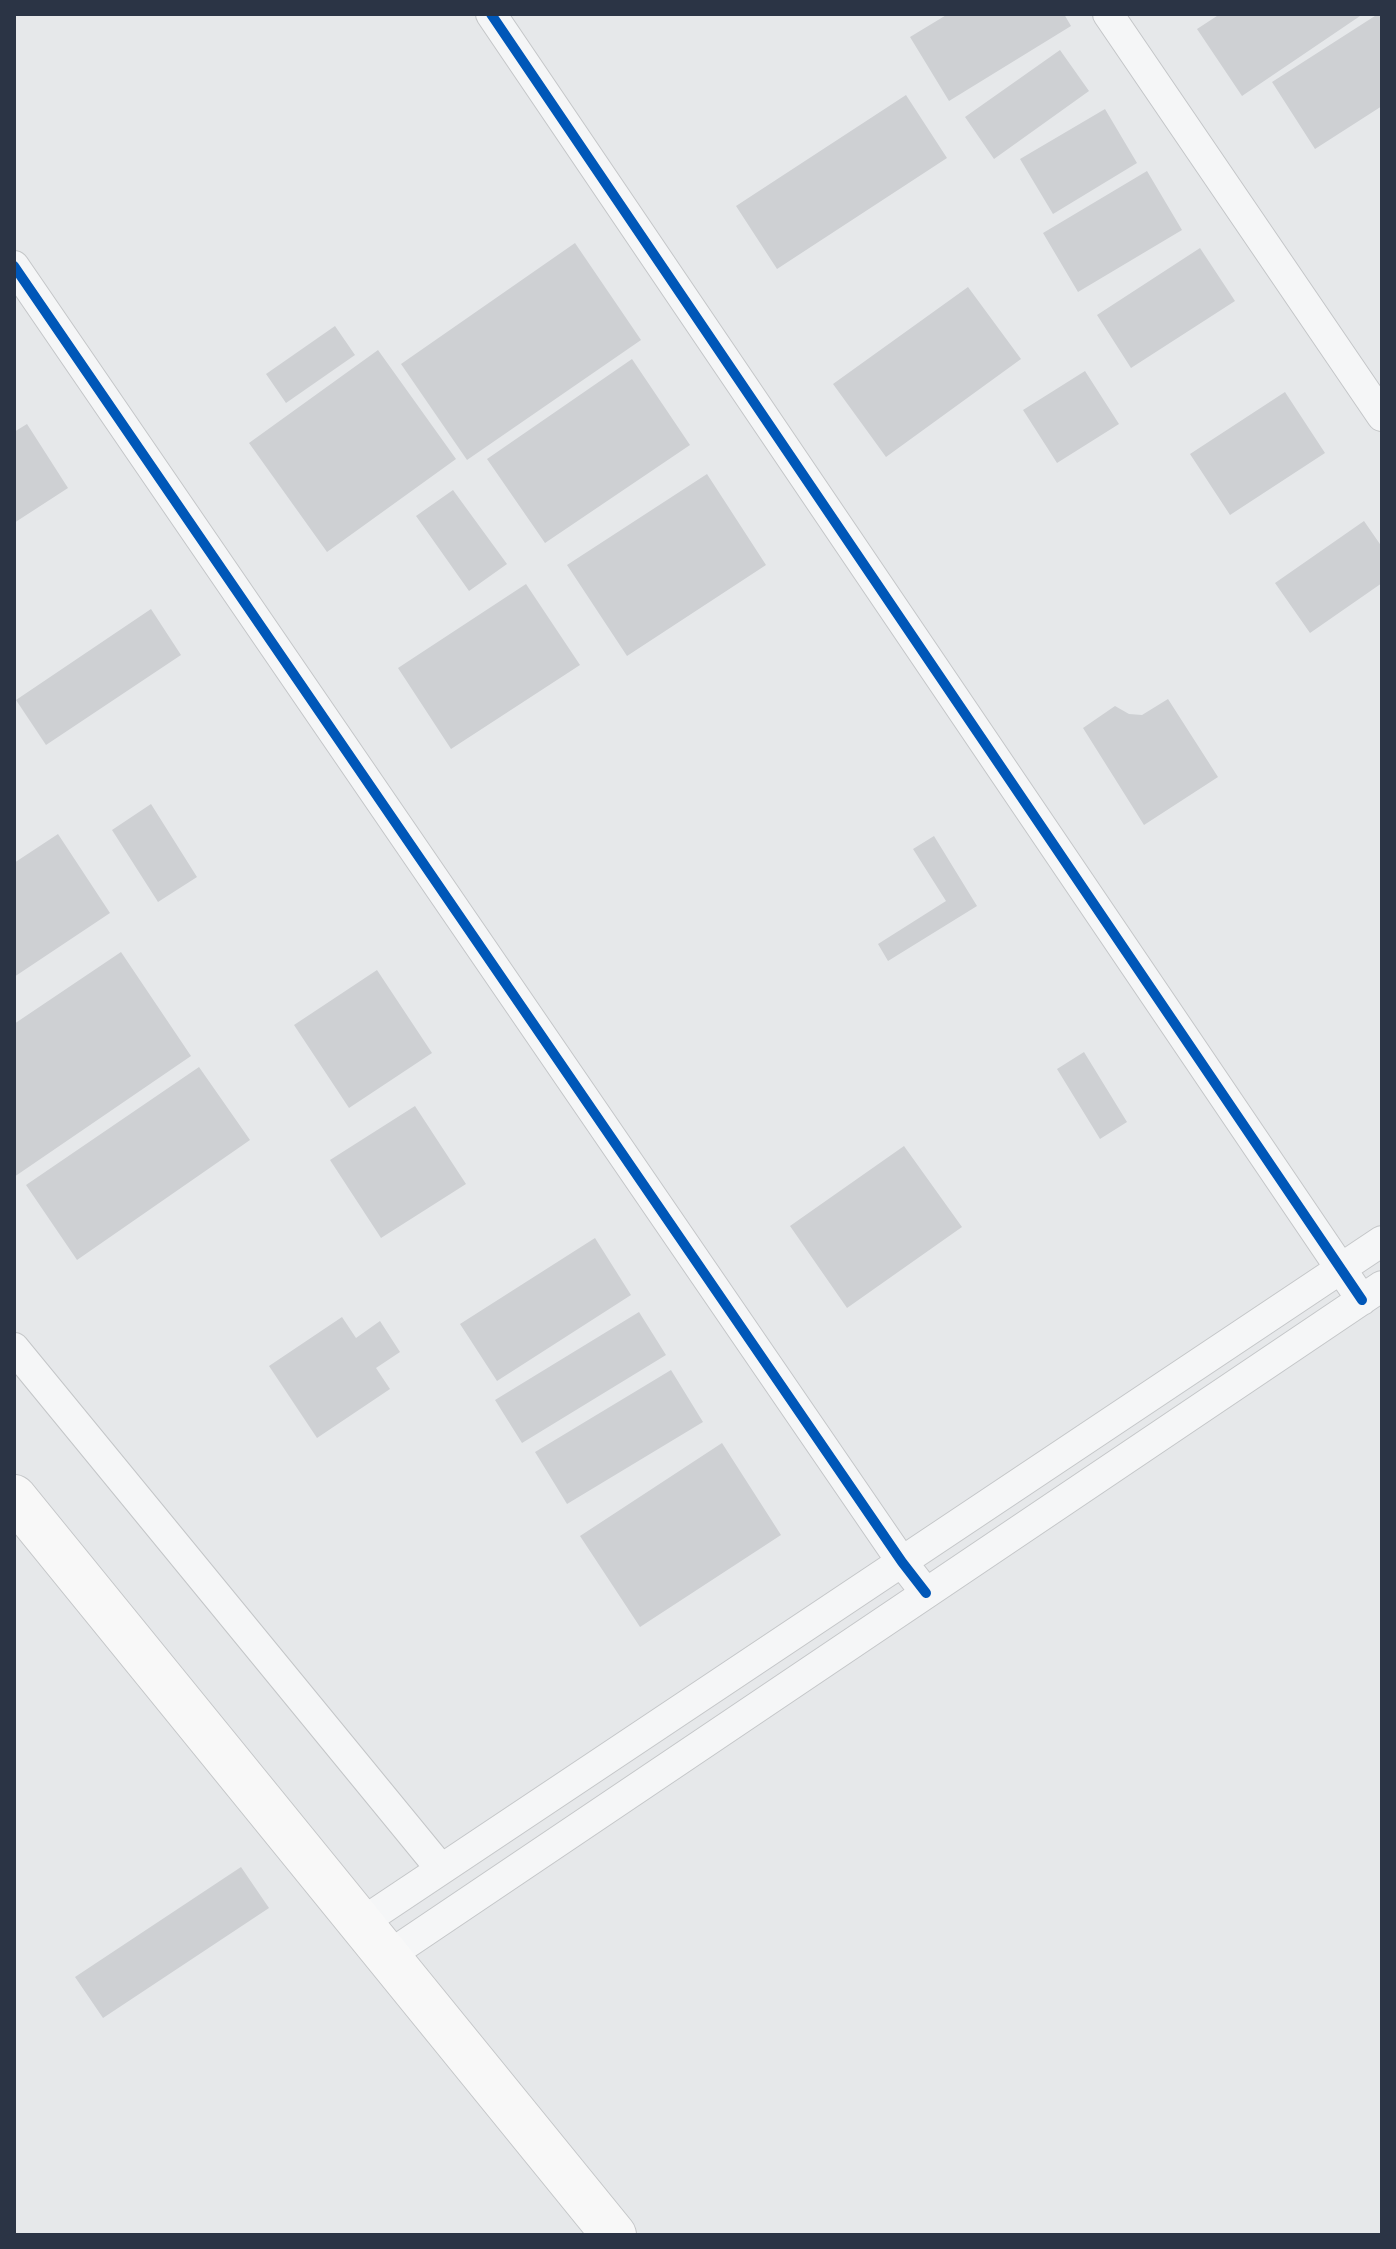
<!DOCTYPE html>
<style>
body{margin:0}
#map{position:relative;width:1396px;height:2249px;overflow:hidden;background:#e6e8ea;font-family:"Noto Sans",sans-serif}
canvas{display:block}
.frame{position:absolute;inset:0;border:16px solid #2b3445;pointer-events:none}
</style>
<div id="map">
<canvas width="1396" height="2249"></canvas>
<div class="frame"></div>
</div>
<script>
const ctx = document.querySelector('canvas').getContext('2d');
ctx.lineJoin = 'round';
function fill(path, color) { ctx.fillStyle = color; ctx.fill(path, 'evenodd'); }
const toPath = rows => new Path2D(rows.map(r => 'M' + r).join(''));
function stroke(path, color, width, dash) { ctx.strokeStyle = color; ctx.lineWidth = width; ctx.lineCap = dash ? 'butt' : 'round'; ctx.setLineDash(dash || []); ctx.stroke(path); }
const building = toPath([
 [948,14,1064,14,1071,26,949,101,910,37],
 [1220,14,1363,14,1242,96,1197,29],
 [1378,14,1382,14,1382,106,1315,149,1272,82],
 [1060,50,1089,91,994,159,965,117],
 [906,95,947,158,777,269,736,206],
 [1105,109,1137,163,1053,214,1020,159],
 [1147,171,1182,230,1078,292,1043,233],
 [575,243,641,340,467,460,401,364],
 [1200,248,1235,301,1131,368,1097,315],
 [968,287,1021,359,886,457,833,384],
 [335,326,355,355,286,403,266,374],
 [378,350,456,459,327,552,249,443],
 [632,359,690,445,545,543,487,459],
 [1085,371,1119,424,1057,463,1023,410],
 [1285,392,1325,453,1230,515,1190,454],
 [27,424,68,488,14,523,14,432],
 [707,474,766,565,627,656,567,565],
 [453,490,507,564,469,591,416,516],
 [1364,521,1382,547,1382,583,1310,633,1275,583],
 [526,584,580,665,451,749,398,668],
 [151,609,181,655,46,745,16,700],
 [1168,699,1218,777,1144,825,1083,728,1115,706,1129,714,1142,715],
 [151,804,197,877,158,902,112,830],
 [58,834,110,913,14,977,14,863],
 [934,836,977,906,888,961,878,944,946,901,913,849],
 [121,952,191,1056,14,1177,14,1024],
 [377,970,432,1053,349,1108,294,1025],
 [1084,1052,1127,1122,1100,1139,1057,1069],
 [199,1067,250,1140,77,1260,26,1185],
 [415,1106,466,1184,381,1238,330,1160],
 [904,1146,962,1227,847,1308,790,1226],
 [595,1238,631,1295,497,1381,460,1324],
 [639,1312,666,1355,522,1443,495,1400],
 [342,1317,356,1338,380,1321,400,1352,376,1368,390,1389,317,1438,269,1366],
 [671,1370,703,1422,567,1504,535,1452],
 [722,1443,781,1535,640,1627,580,1536],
 [241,1867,269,1908,103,2018,75,1977]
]);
const street = toPath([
 [491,14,1362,1300],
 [1108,14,1382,416],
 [14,266,902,1562,926,1593],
 [14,1348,441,1869],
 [361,1923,1382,1241],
 [388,1956,1382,1286]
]);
const secondary = toPath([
 [14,1497,614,2235]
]);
const cycleway = toPath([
 [491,14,1362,1300],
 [14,266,902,1562,926,1593]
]);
fill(building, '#ced0d3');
stroke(street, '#c4c6c8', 32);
stroke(secondary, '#c4c6c8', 46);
stroke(street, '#f5f6f7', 30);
stroke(secondary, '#f8f8f8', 44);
stroke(cycleway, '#0057b8', 10);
</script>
